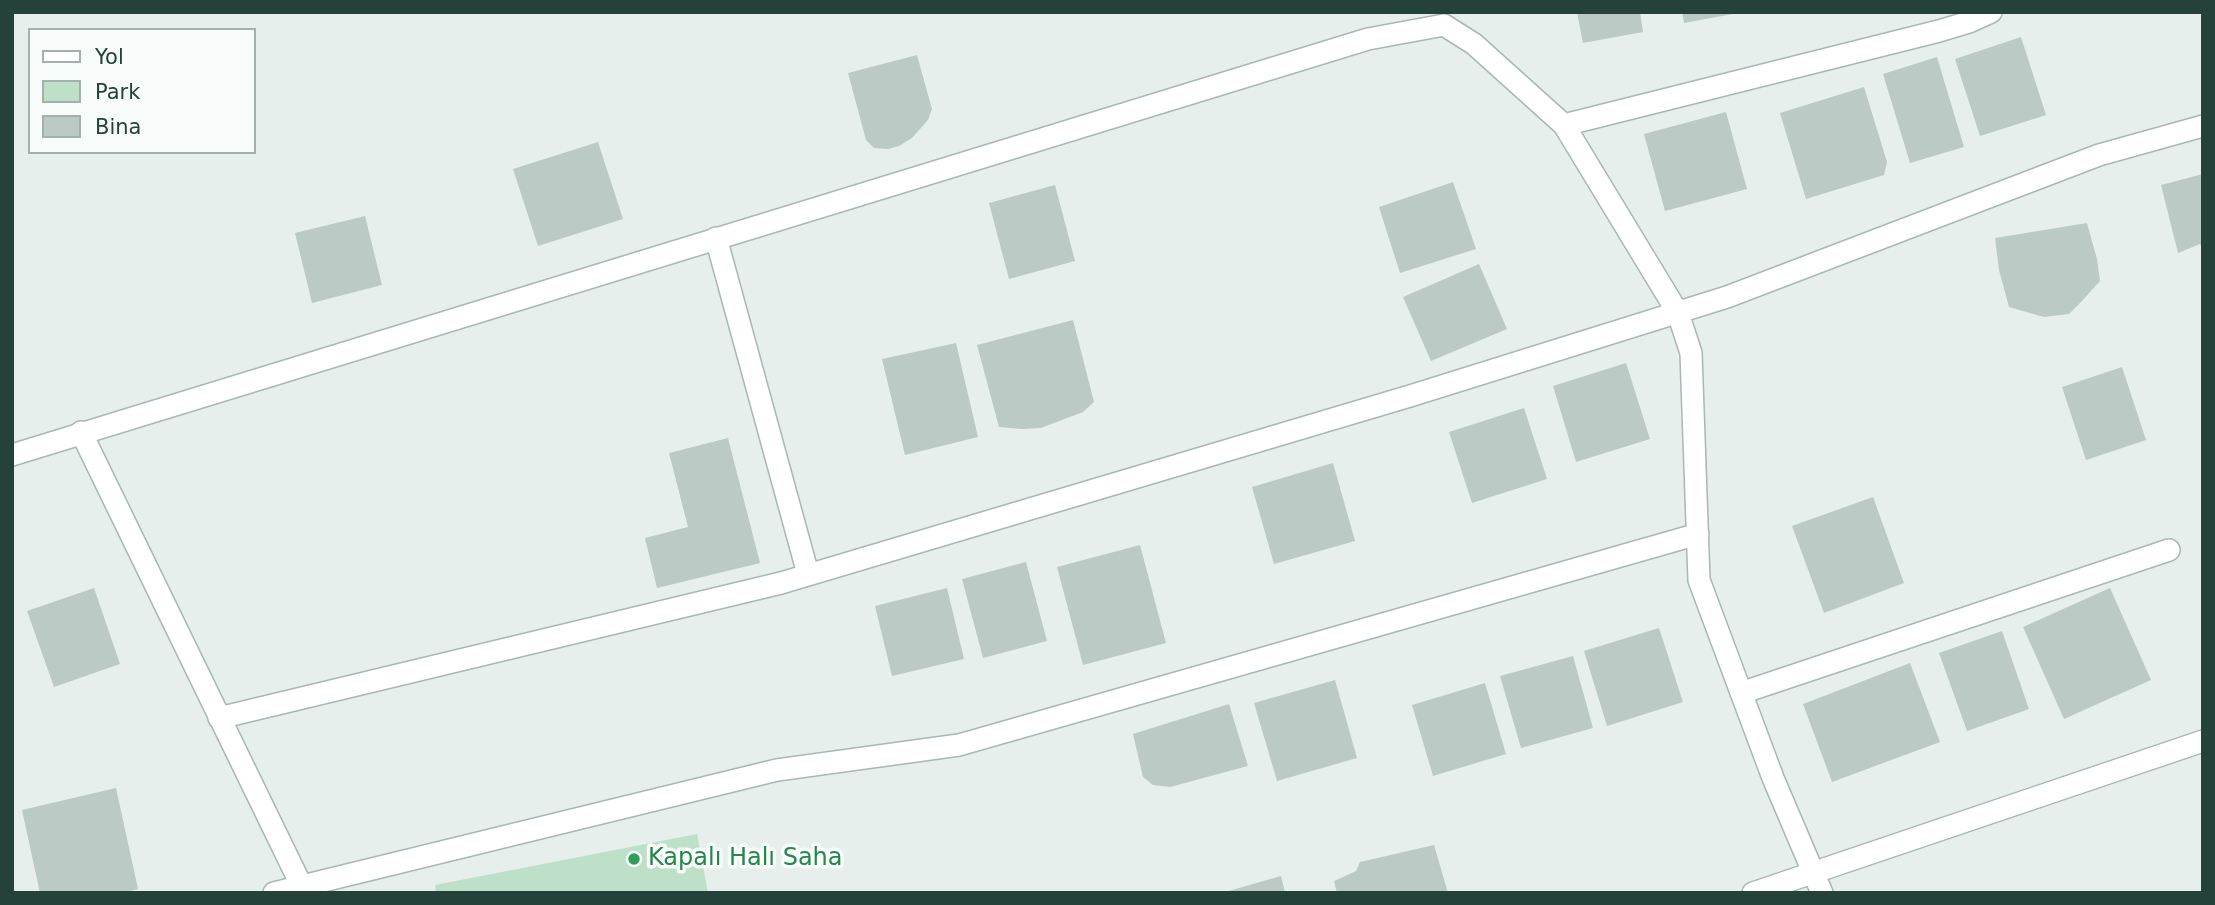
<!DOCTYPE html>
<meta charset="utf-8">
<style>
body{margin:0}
#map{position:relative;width:2215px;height:905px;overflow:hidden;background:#e6efeb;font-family:"DejaVu Sans",sans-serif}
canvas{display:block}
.frame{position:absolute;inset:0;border:14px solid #24423a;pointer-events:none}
.legend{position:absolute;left:28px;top:28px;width:228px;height:126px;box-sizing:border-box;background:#f7fbf9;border:2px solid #a3b1ad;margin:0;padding:9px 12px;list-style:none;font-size:21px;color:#24423a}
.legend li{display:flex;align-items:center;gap:14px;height:35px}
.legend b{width:35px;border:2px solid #a3b1ad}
</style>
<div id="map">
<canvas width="2215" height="905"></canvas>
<div class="frame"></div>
<ul class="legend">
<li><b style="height:9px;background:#fff"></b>Yol</li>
<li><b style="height:19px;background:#bfe0c8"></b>Park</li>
<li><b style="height:19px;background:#bbcac4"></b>Bina</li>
</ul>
</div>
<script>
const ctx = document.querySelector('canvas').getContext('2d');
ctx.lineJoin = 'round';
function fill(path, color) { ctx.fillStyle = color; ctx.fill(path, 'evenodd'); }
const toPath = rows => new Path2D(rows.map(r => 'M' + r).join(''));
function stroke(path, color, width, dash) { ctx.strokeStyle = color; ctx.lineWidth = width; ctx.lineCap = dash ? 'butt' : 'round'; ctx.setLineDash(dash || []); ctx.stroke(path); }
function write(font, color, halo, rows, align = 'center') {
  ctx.font = font + ' "DejaVu Sans",sans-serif'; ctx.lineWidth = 7; ctx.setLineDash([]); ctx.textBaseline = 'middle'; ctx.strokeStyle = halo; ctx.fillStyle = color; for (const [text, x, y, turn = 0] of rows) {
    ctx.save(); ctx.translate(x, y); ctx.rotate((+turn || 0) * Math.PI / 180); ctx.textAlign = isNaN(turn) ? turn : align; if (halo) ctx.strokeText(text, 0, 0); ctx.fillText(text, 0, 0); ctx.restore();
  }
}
const green = toPath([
 [697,834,708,893,436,893,435,885]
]);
const building = toPath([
 [1577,12,1640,12,1643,32,1583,43],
 [1682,12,1733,12,1733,14,1684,23],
 [2021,37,2046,115,1980,136,1955,59],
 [917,55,932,109,928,120,912,138,899,146,888,149,874,148,866,140,848,73],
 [1937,57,1964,147,1910,163,1883,74],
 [1864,87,1887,162,1884,175,1806,199,1780,113],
 [1726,112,1747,189,1665,211,1644,134],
 [598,142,623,219,538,246,513,169],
 [2203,174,2203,249,2200,244,2178,253,2161,185],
 [1453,182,1476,249,1400,273,1379,207],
 [1055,185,1075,261,1009,279,989,203],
 [365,216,382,285,312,303,295,233],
 [2087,223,2097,259,2100,281,2081,302,2069,314,2044,317,2009,307,1999,270,1995,238],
 [1479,264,1507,329,1431,361,1403,297],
 [1073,320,1094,402,1083,412,1041,428,1022,429,999,427,977,345],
 [956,343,978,437,905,455,882,359],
 [1626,363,1650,439,1576,462,1553,386],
 [2122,367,2146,440,2086,460,2062,387],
 [1524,408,1547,479,1472,503,1449,432],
 [728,438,760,563,657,588,645,538,688,527,669,453],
 [1333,463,1355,541,1274,564,1252,487],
 [1873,497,1904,583,1824,613,1792,526],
 [1140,545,1166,643,1083,665,1057,567],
 [1026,562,1047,641,983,658,962,579],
 [94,588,120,664,54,687,27,611],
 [947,588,964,659,892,676,875,606],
 [2110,588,2151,680,2064,719,2023,627],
 [1659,628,1683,702,1607,726,1584,651],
 [2002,631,2029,709,1967,731,1939,653],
 [1573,656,1593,728,1521,748,1500,676],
 [1910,663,1940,742,1832,782,1803,704],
 [1335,680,1357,758,1277,781,1254,703],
 [1485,683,1506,754,1433,776,1412,705],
 [1229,704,1248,766,1170,787,1153,785,1143,777,1133,734],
 [116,788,138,889,123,893,40,893,22,810],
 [1434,845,1448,893,1337,893,1334,881,1356,871,1360,862],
 [1281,876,1285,893,1225,893,1225,892]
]);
const minor = toPath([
 [1564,125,1939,31,1969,22,1991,12],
 [716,238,808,574],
 [81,432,305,893],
 [12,455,1368,39,1444,25,1474,44,1564,125,1678,313,1691,353,1699,580,1773,778,1822,893],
 [1741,693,2169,550],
 [219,718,781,583,1410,396,1727,297,2099,155,2203,126],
 [274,893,777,770,959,745,1698,534],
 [1753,893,2203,741]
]);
const markers = [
 [634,859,7,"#2e9e5b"]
];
const leisureNames = [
 ["Kapalı Halı Saha",648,859]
];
fill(green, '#bfe0c8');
fill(building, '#bbcac4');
stroke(minor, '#a8b8b2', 24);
stroke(minor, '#fff', 21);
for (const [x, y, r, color] of markers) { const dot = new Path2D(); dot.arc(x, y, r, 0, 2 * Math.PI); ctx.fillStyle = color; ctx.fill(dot); stroke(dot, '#f7fbf9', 2.5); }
write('24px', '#27864d', '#f7fbf9', leisureNames, 'left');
</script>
